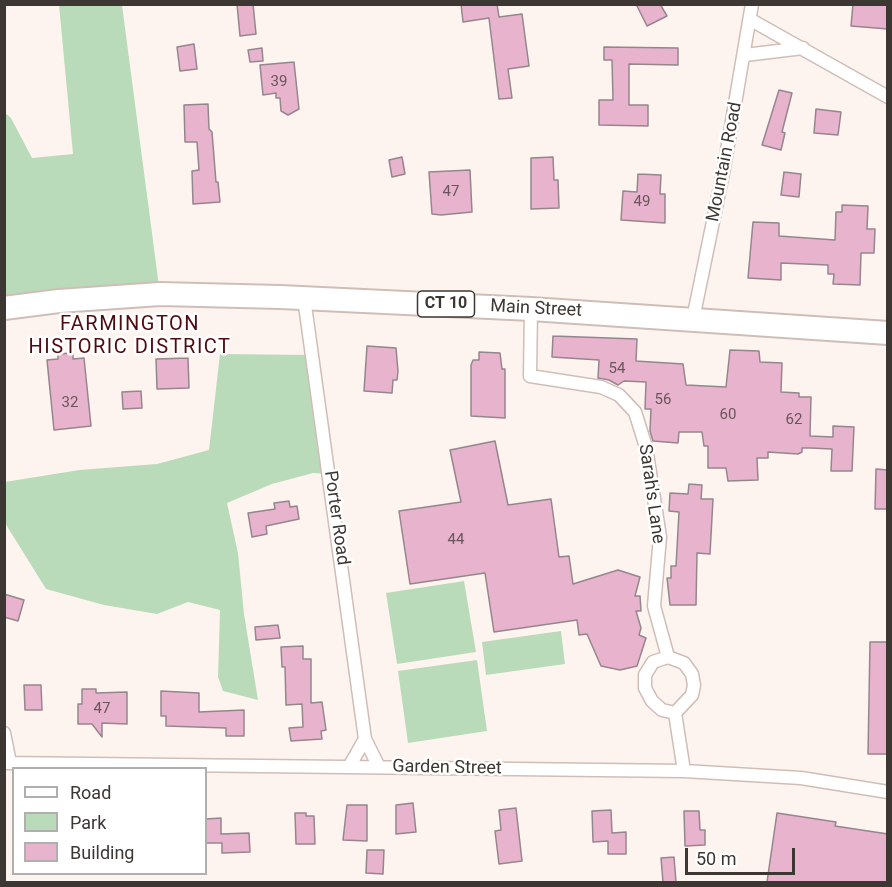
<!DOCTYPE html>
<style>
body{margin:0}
#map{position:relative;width:892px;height:887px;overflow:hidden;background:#fef4ef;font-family:Roboto,sans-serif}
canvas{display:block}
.frame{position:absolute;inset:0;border:6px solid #3d3734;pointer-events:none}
.legend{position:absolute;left:12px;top:767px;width:195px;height:108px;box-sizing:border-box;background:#fff;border:2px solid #b1afae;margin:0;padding:8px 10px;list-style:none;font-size:18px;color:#3d3734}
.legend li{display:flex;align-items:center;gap:12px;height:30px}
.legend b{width:30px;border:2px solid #b1afae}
.scale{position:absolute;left:685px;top:848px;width:110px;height:27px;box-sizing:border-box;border:3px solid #3d3734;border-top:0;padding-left:8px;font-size:18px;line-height:21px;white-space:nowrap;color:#3d3734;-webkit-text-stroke:4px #fff;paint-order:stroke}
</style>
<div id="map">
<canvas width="892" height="887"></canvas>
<div class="frame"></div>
<ul class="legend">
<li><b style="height:8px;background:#fff"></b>Road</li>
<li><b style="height:16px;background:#badbba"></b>Park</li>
<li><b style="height:16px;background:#e8b3cd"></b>Building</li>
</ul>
<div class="scale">50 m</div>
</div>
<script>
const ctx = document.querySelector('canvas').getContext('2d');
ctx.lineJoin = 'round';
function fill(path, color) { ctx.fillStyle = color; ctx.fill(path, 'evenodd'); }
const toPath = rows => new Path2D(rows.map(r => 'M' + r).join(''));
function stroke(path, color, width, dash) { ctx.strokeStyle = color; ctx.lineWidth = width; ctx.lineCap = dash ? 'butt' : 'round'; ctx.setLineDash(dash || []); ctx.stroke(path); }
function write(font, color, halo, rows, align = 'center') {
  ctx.font = font + ' Roboto,sans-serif'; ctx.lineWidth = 5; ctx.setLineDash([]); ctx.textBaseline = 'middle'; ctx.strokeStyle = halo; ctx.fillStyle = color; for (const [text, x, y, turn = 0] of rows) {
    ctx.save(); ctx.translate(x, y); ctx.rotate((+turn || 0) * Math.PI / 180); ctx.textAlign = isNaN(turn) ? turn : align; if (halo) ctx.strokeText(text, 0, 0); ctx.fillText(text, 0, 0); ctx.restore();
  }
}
const green = toPath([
 [59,5,122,5,160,294,5,308,4,112,11,118,32,158,73,154],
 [220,354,313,355,330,474,313,473,272,484,227,503,238,553,244,614,258,700,223,691,218,677,220,610,188,602,157,614,104,605,46,589,5,523,5,482,79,470,157,464,209,450],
 [464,581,476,652,397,664,386,593],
 [561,631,565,664,486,675,482,642],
 [477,660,487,731,408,743,398,671]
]);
const building = toPath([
 [237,4,253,4,256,34,240,36,237,4],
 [461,4,497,4,499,17,522,14,529,66,508,69,512,98,499,99,489,18,463,22,461,4],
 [636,4,660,4,667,16,647,26,636,4],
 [853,4,888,4,888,29,851,26,853,4],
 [194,44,197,69,180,71,177,47,194,44],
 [604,47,678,48,678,65,629,64,629,105,648,105,648,126,599,125,599,100,613,100,612,60,604,60,604,47],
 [262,48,263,61,250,62,248,50,262,48],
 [294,62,299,109,288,115,281,111,280,98,276,98,276,93,263,95,260,65,294,62],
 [779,90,792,93,782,132,785,133,781,150,762,145,779,90],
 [208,104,209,129,212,132,216,182,218,182,220,202,193,204,192,171,199,170,197,142,185,142,184,105,208,104],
 [816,109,841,112,838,135,814,133,816,109],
 [402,157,405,174,392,177,389,160,402,157],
 [553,157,554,180,558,180,559,208,531,209,531,158,553,157],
 [470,170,472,212,441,215,432,214,429,172,470,170],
 [784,172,801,174,799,197,781,195,784,172],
 [638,174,661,175,660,194,665,194,665,223,621,220,623,191,637,192,638,174],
 [842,205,868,206,867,229,875,229,874,253,861,253,860,285,833,284,834,274,828,274,828,265,781,263,781,280,748,278,753,222,779,223,779,236,835,240,836,212,842,212,842,205],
 [553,336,637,339,636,361,683,364,686,385,726,387,730,350,759,351,760,362,782,363,781,392,799,393,799,397,811,397,810,436,833,437,833,426,854,427,852,471,831,471,832,449,810,448,802,448,802,452,798,454,768,452,768,458,757,458,758,480,728,481,726,468,708,468,708,446,704,446,702,432,679,432,678,443,653,441,650,431,651,409,645,409,646,382,624,381,618,385,609,380,598,378,599,360,552,357,553,336],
 [367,346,396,348,398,371,397,380,393,380,392,393,364,391,367,346],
 [479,352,500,353,502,369,505,369,505,418,471,416,471,365,473,360,479,360,479,352],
 [73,353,73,359,84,358,91,426,54,430,47,360,58,359,58,354,73,353],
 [188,358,189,388,157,389,156,359,188,358],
 [141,391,142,408,123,409,122,392,141,391],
 [495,441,508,505,551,499,559,557,569,556,573,584,618,570,640,577,635,596,640,596,641,611,636,611,641,628,639,635,646,638,637,666,620,670,601,666,587,634,579,635,577,620,494,632,485,573,410,584,399,511,461,502,450,450,495,441],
 [876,469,888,470,888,509,875,509,876,469],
 [689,484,702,485,701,499,713,499,710,554,697,553,696,605,670,605,667,578,671,578,671,566,676,566,679,512,669,511,670,493,688,494,689,484],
 [289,501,290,507,297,506,299,519,266,526,267,534,252,537,248,513,275,509,274,503,289,501],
 [4,594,24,600,18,621,4,617,4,594],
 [278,625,280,638,256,640,255,627,278,625],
 [870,642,888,642,888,754,868,754,870,642],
 [303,646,303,659,311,659,311,703,322,702,326,730,321,731,322,739,291,741,289,728,303,727,302,704,286,705,285,667,282,667,281,647,303,646],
 [24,685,41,685,42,710,25,710,24,685],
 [82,689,96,689,96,693,127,692,127,724,102,723,102,737,92,724,78,724,78,704,82,704,82,689],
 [161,691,199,693,199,712,244,710,244,736,226,736,226,728,166,726,166,716,161,716,161,691],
 [413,803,416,832,396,834,396,805,413,803],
 [347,805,367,805,367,841,343,840,347,805],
 [516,808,522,861,499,864,495,831,501,830,499,810,516,808],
 [611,810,612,833,626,832,626,854,608,854,608,841,593,842,592,811,611,810],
 [684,811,699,811,700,830,705,830,705,845,685,846,684,811],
 [295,813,306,813,306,816,314,816,315,844,296,844,295,813],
 [777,813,836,822,835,826,888,834,888,882,767,882,777,813],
 [221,818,221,834,249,833,250,852,222,853,222,843,206,843,206,819,221,818],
 [367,850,384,850,383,874,366,873,367,850],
 [674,857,676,882,663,882,661,858,674,857]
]);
const street = toPath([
 [751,20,888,97],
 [745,55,803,48],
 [304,298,365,739,379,767],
 [531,309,530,376,601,387,619,395,635,412,646,447,660,537,654,606,668,657,684,663,692,674,694,685,692,695,675,713,684,771],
 [693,319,724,168,752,4],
 [668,657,653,662,645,675,645,688,652,701,662,710,675,713],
 [4,733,10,763],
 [4,763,684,771,801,778,888,792],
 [349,767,365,739]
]);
const highway = toPath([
 [4,308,59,301,160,294,280,297,531,309,888,333]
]);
const numberNames = [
 ["39",279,82],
 ["47",451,192],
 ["49",642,202],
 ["54",617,369],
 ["56",663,400],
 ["32",70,403],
 ["60",728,415],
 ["62",794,420],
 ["44",456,540],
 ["47",102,709]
];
const shields = [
 [446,304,57]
];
const shieldNames = [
 ["CT 10",446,304]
];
const streetNames = [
 ["Mountain Road",725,162,-79],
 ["Main Street",536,309,3],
 ["Sarah's Lane",651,494,82],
 ["Porter Road",336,518,82],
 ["Garden Street",447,768,1]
];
const neighbourhoodNames = [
 ["FARMINGTON",130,325],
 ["HISTORIC DISTRICT",130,348]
];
fill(green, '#badbba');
fill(building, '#e8b3cd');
stroke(building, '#95868d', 1.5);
stroke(street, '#cfbeb7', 15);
stroke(highway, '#cfbeb7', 26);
stroke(street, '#fff', 12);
stroke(highway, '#fff', 22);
write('15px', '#68565a', null, numberNames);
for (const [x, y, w] of shields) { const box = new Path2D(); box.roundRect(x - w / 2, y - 13, w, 26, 4.5); ctx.fillStyle = '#fff'; ctx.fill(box); stroke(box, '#3d3734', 1.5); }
write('bold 16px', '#3d3734', null, shieldNames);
write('18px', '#3d3734', '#fff', streetNames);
ctx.letterSpacing = '1.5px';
write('20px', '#500b10', '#fff', neighbourhoodNames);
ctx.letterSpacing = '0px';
</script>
